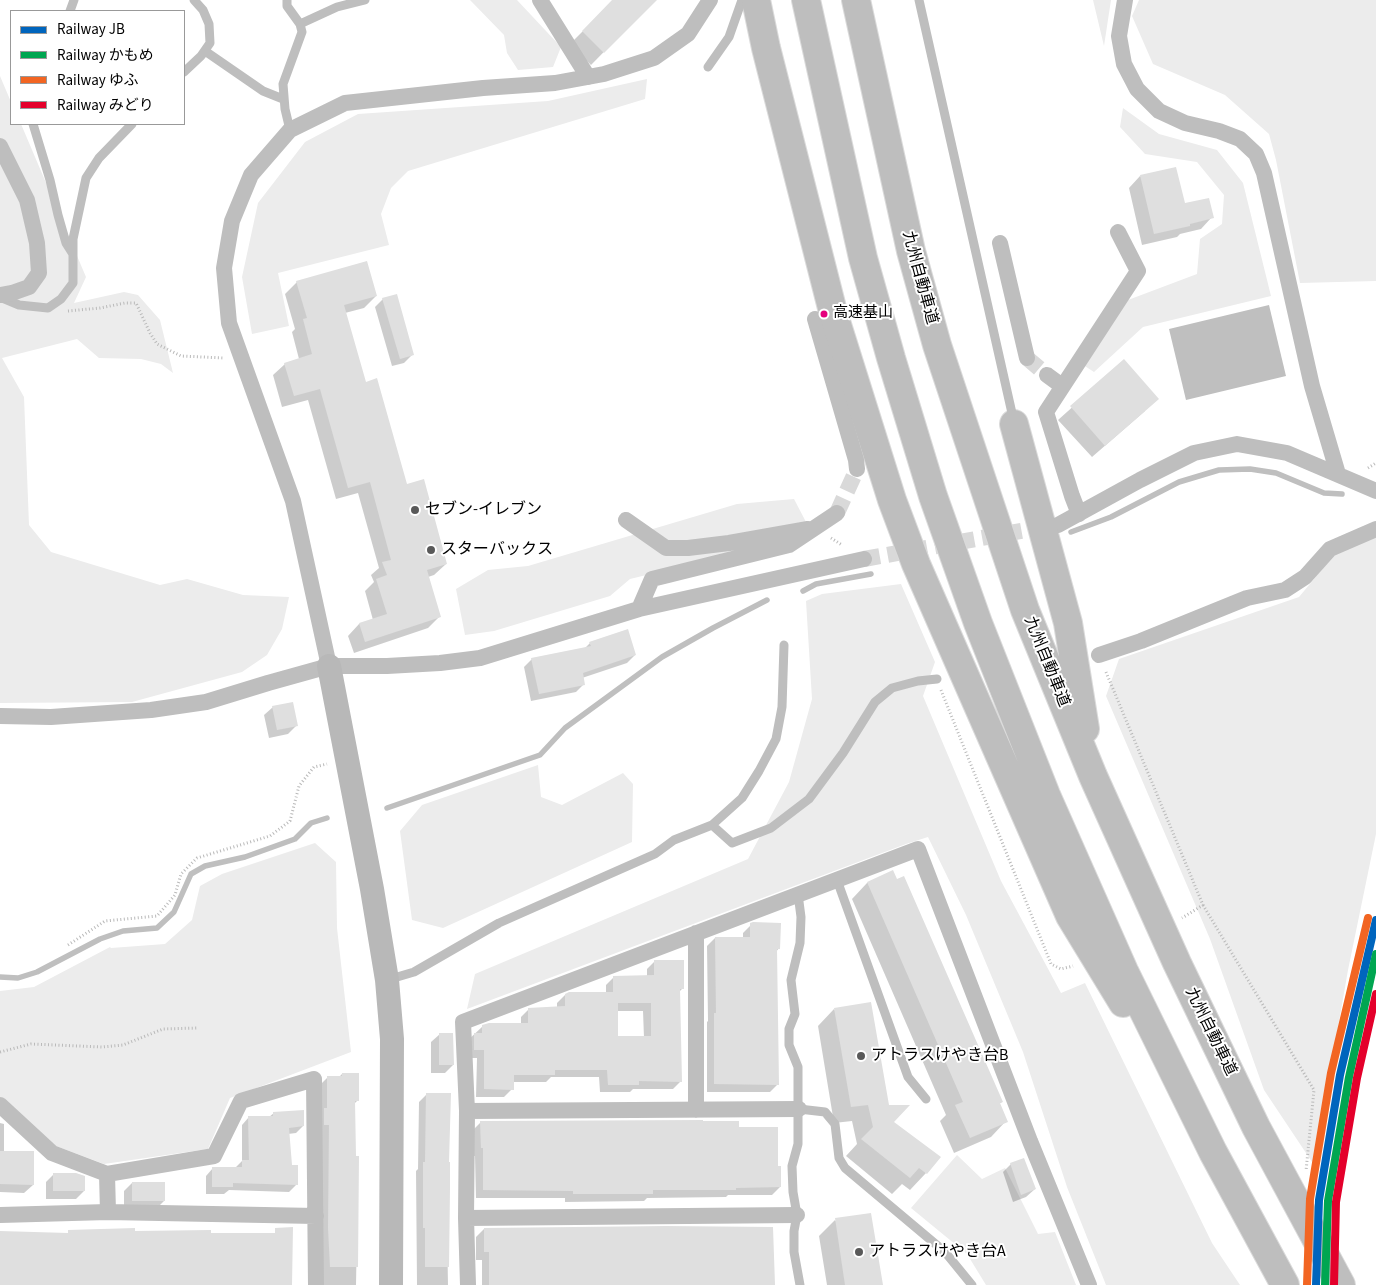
<!DOCTYPE html>
<meta charset="utf-8">
<style>
body{margin:0}
#map{position:relative;width:1376px;height:1285px;overflow:hidden;background:#fff;font-family:"Source Sans 3","Noto Sans JP",sans-serif}
canvas{display:block}
.legend{position:absolute;left:10px;top:10px;width:175px;height:115px;box-sizing:border-box;background:#fff;border:1px solid #999;margin:0;padding:6px 9px;list-style:none;font-size:15px;color:#000}
.legend li{display:flex;align-items:center;gap:10px;height:25px}
.legend b{width:25px;border:1px solid #999}
</style>
<div id="map">
<canvas width="1376" height="1285"></canvas>
<ul class="legend">
<li><b style="height:6px;background:#0065bd"></b>Railway JB</li>
<li><b style="height:6px;background:#00a651"></b>Railway かもめ</li>
<li><b style="height:6px;background:#f26522"></b>Railway ゆふ</li>
<li><b style="height:6px;background:#e4002b"></b>Railway みどり</li>
</ul>
</div>
<script>
const ctx = document.querySelector('canvas').getContext('2d');
ctx.lineJoin = 'round';
function fill(path, color) { ctx.fillStyle = color; ctx.fill(path, 'evenodd'); }
const toPath = rows => new Path2D(rows.map(r => 'M' + r).join(''));
function stroke(path, color, width, dash) { ctx.strokeStyle = color; ctx.lineWidth = width; ctx.lineCap = dash ? 'butt' : 'round'; ctx.setLineDash(dash || []); ctx.stroke(path); }
function write(font, color, halo, rows, align = 'center') {
  ctx.font = font + ' "Source Sans 3","Noto Sans JP",sans-serif'; ctx.lineWidth = 4; ctx.setLineDash([]); ctx.textBaseline = 'middle'; ctx.strokeStyle = halo; ctx.fillStyle = color; for (const [text, x, y, turn = 0] of rows) {
    ctx.save(); ctx.translate(x, y); ctx.rotate((+turn || 0) * Math.PI / 180); ctx.textAlign = isNaN(turn) ? turn : align; if (halo) ctx.strokeText(text, 0, 0); ctx.fillText(text, 0, 0); ctx.restore();
  }
}
const green = toPath([
 [470,0,517,0,561,47,553,67,518,70,507,53,504,35],
 [1093,0,1111,0,1104,46],
 [1139,0,1376,0,1376,281,1300,283,1276,160,1269,134,1225,95,1153,64,1132,16],
 [0,76,11,102,11,124,21,124,86,277,74,303,124,292,138,295,160,320,173,373,161,364,141,359,99,358,77,339,2,358,24,397,29,525,51,552,160,585,187,579,243,595,289,597,282,629,267,655,242,672,132,702,0,703],
 [647,79,645,99,408,171,391,188,381,214,389,245,278,273,289,326,252,334,242,277,258,203,305,142,358,114,548,101],
 [1123,108,1159,134,1217,150,1243,183,1271,296,1143,327,1094,372,1074,359,1128,300,1197,274,1200,239,1222,224,1224,195,1197,162,1145,154,1120,127],
 [794,499,806,522,761,547,630,579,610,596,494,631,465,635,456,589,488,570,528,566,737,504],
 [1376,537,1376,834,1348,970,1314,1165,1264,1090,1210,939,1106,696,1119,659,1299,597,1334,555],
 [901,584,935,662,923,696,1001,881,1061,993,1085,983,1212,1243,1240,1285,1106,1285,1067,1187,1023,1052,966,915,928,837,906,844,467,1009,475,974,748,859,789,782,812,699,806,601,822,594],
 [538,765,541,797,562,805,623,773,633,784,632,842,443,928,412,920,400,831,422,805],
 [315,843,336,862,337,928,351,1052,230,1098,208,1149,104,1164,56,1146,0,1097,0,991,34,987,110,947,111,948,165,944,192,920,200,886,222,874],
 [957,1155,982,1179,1005,1168,1038,1234,1055,1232,1076,1285,986,1285,967,1254,911,1208]
]);
const water = toPath([
 [1269,305,1286,376,1186,400,1169,329]
]);
const shadow = toPath([
 [614,0,655,0,591,65,570,44],
 [1140,176,1184,204,1212,217,1201,229,1180,234,1177,237,1142,245,1129,188],
 [297,282,376,296,364,308,345,313,365,383,406,485,446,564,434,575,428,577,440,616,428,628,354,653,348,636,359,624,373,620,365,591,374,582,371,575,379,568,358,493,336,499,308,400,282,407,273,375,285,364,299,359,292,332,295,329,285,294],
 [383,299,412,355,404,363,392,366,375,307],
 [1124,361,1145,411,1092,457,1058,420],
 [590,643,635,655,627,663,582,678,584,684,576,692,531,701,524,667,532,659,585,648],
 [273,707,296,726,288,734,269,738,264,715],
 [892,872,1002,1102,999,1104,1006,1121,991,1137,954,1153,940,1121,946,1115,852,899,867,883],
 [751,925,779,948,776,952,778,1084,770,1092,707,1092,707,1022,708,1021,707,946,715,938,743,938,743,933],
 [655,961,683,988,679,992,681,1081,673,1089,633,1089,630,1092,600,1092,599,1077,551,1077,546,1082,512,1082,512,1089,504,1097,476,1097,477,1058,467,1058,466,1042,483,1026,521,1024,521,1017,529,1009,557,1008,557,1003,565,995,606,994,606,985,614,977,647,977,647,969],
 [616,1011,643,1011,644,1038,616,1038],
 [834,1009,888,1106,892,1122,926,1173,910,1190,902,1184,892,1194,846,1156,857,1144,852,1121,834,1123,818,1026],
 [440,1034,453,1065,445,1073,431,1073,431,1042],
 [342,1074,358,1100,354,1104,355,1157,358,1177,356,1285,322,1285,320,1085,328,1077,339,1077],
 [426,1095,447,1228,448,1285,417,1285,416,1171,418,1169,419,1102],
 [274,1113,303,1126,296,1133,288,1134,291,1166,296,1185,289,1192,229,1190,224,1194,206,1194,206,1176,213,1168,235,1168,242,1161,242,1125,249,1117,269,1117],
 [481,1122,738,1128,777,1167,780,1187,772,1195,728,1195,726,1197,647,1198,644,1201,565,1202,565,1198,476,1198,475,1156,473,1156,473,1130],
 [0,1123,4,1124,4,1153,33,1153,33,1185,24,1193,0,1192],
 [1011,1164,1035,1189,1026,1197,1013,1202,1003,1172],
 [54,1174,84,1191,76,1199,46,1199,46,1182],
 [132,1183,164,1201,156,1209,124,1209,124,1191],
 [835,1220,881,1285,827,1285,819,1236],
 [484,1229,774,1285,482,1285,482,1260,476,1260,476,1237]
]);
const stream = toPath([
 [1071,532,1111,517,1179,482,1219,470,1250,469,1276,473,1324,493,1342,494],
 [803,591,816,584,871,574],
 [387,808,540,755,565,728,662,657,713,628,767,600],
 [0,977,18,978,37,972,100,939,123,931,157,928,174,912,191,874,205,866,245,857,295,839,311,823,327,818]
]);
const building = toPath([
 [612,0,657,0,604,53,582,31],
 [1176,167,1185,203,1209,198,1214,218,1190,224,1190,226,1154,234,1140,175],
 [367,261,377,296,344,305,366,382,377,378,407,484,424,479,447,564,427,570,441,617,365,642,359,623,387,614,376,579,387,575,382,562,391,560,370,482,348,488,320,389,294,396,284,363,312,354,303,319,307,318,296,281],
 [397,294,414,355,400,359,382,298],
 [1124,359,1159,399,1105,446,1070,406],
 [628,629,636,655,583,673,585,685,539,694,531,658,591,646,589,642],
 [293,702,298,726,277,730,272,706],
 [893,870,897,879,904,876,1003,1102,1000,1103,1008,1122,970,1138,955,1105,963,1102,867,882],
 [753,922,781,923,780,949,777,949,779,1085,714,1084,714,1013,716,1013,715,937,750,937,750,923],
 [654,960,684,960,684,989,680,989,682,1082,639,1081,639,1085,608,1085,607,1070,555,1070,555,1075,514,1075,514,1090,484,1089,484,1050,474,1050,474,1033,482,1033,482,1025,489,1023,528,1023,528,1008,565,1006,565,994,569,992,613,992,613,976,654,975],
 [618,1003,651,1003,651,1036,618,1036],
 [871,1002,889,1105,910,1105,894,1122,941,1157,927,1174,919,1168,910,1178,861,1139,873,1127,868,1105,851,1107,834,1008],
 [439,1033,453,1033,454,1065,439,1065],
 [342,1073,359,1073,359,1101,355,1101,356,1156,359,1156,358,1267,330,1267,328,1228,329,1125,324,1125,324,1108,327,1108,327,1076,342,1076],
 [426,1093,451,1093,449,1162,450,1162,450,1188,449,1267,425,1267,425,1228,423,1228,423,1162,425,1162],
 [304,1110,304,1126,289,1128,292,1165,298,1165,298,1185,233,1183,233,1187,212,1187,212,1167,242,1167,242,1160,249,1160,248,1116,273,1116,273,1112],
 [703,1120,703,1121,739,1121,739,1127,778,1127,778,1166,781,1166,781,1187,736,1188,736,1190,653,1190,653,1194,573,1194,573,1191,483,1190,483,1148,481,1148,480,1121],
 [0,1151,34,1151,34,1185,0,1184],
 [1024,1158,1036,1189,1021,1195,1010,1163],
 [53,1173,76,1173,85,1176,85,1191,53,1191],
 [132,1182,165,1182,165,1201,132,1201],
 [871,1213,883,1285,845,1285,835,1218],
 [666,1226,773,1227,775,1285,489,1285,489,1252,484,1252,484,1228],
 [293,1227,292,1285,0,1285,0,1231,68,1233,68,1230,135,1228,135,1231,211,1230,211,1233,275,1233,275,1228]
]);
const streetTunnel = toPath([
 [1027,358,1047,375],
 [837,513,857,469],
 [864,559,1049,526]
]);
const path = toPath([
 [68,311,100,308,125,303,136,303,150,333,157,344,181,356,224,358],
 [1368,468,1376,463],
 [831,538,842,545],
 [1106,672,1203,905,1182,918],
 [941,690,1051,964,1061,969,1073,966],
 [1203,905,1314,1090,1306,1171],
 [68,945,105,921,157,916,175,895,181,874,197,858,270,836,290,821,299,786,314,767,327,764],
 [0,1052,31,1044,102,1047,123,1045,163,1029,197,1028]
]);
const lane = toPath([
 [287,0,287,6,300,24,302,32,283,84,285,109,290,130],
 [919,0,1014,422],
 [70,11,74,0],
 [300,24,337,7,365,0],
 [205,51,263,91,283,99],
 [708,67,729,37,742,0],
 [184,72,201,56,210,43,209,24,203,10,194,0],
 [33,124,50,180,58,215,66,243,73,254],
 [0,297,19,305,48,308,61,299,73,283,73,239,86,178,99,158,132,124],
 [712,825,732,843,771,828,809,799,843,753,875,702,892,688,918,681,937,679],
 [837,880,908,1077,926,1099],
 [798,894,801,917,800,943,791,980,795,1014,789,1029,789,1045,798,1067,798,1144,792,1166,793,1192,797,1215,794,1231,794,1252,800,1285],
 [387,980,414,972,499,923,655,854,674,840,712,825,742,798,759,771,776,739,782,707,784,645],
 [799,1109,825,1112,835,1124,839,1158,845,1168,945,1252,972,1285]
]);
const street = toPath([
 [540,0,588,77],
 [1125,0,1119,36,1124,64,1137,89,1159,111,1185,123,1219,131,1240,139,1256,154,1264,173,1312,386,1338,474],
 [0,146,27,200,37,243,39,273,29,287,12,293,0,295],
 [1000,243,1027,358],
 [815,319,856,460,857,469],
 [1047,375,1062,386],
 [1079,514,1072,496,1046,412,1138,271,1118,232],
 [626,520,666,548,688,548,729,543,808,529],
 [1058,525,1140,480,1194,453,1237,444,1287,453,1376,491],
 [639,609,652,579,789,545,837,513],
 [1099,655,1141,641,1247,598,1285,590,1305,577,1330,549,1376,529],
 [329,666,293,501,229,323,224,268,232,221,251,175,290,130,345,103,483,88,555,83,604,74,654,58,688,34,710,0],
 [0,716,51,717,151,710,206,702,268,683,329,666,387,666,440,663,480,658,639,609,864,559],
 [696,933,696,1110],
 [0,1105,52,1153,107,1174,214,1156,241,1101,314,1079,316,1285],
 [467,1111,799,1109],
 [107,1174,108,1212],
 [0,1215,108,1212,316,1216],
 [466,1218,797,1215],
 [468,1285,466,1218,467,1111,463,1022,918,849,1030,1141,1089,1285]
]);
const secondary = toPath([
 [329,666,372,889,387,980,392,1039,391,1285]
]);
const highway = toPath([
 [756,0,766,48,833,312,892,500,916,564,1070,916,1123,1003],
 [806,0,863,258,891,358,933,496,978,623,1046,795,1124,971,1213,1152,1285,1285],
 [856,0,911,251,937,345,1025,610,1093,776,1177,963,1256,1127,1341,1285],
 [1014,424,1068,623,1085,729]
]);
const rail1 = toPath([
 [1316,1285,1319,1200,1340,1075,1376,920]
]);
const rail2 = toPath([
 [1325,1285,1328,1201,1349,1077,1376,954]
]);
const rail3 = toPath([
 [1307,1285,1310,1199,1331,1073,1368,918]
]);
const rail4 = toPath([
 [1334,1285,1336,1202,1357,1078,1376,994]
]);
const markers = [
 [824,314,4.5,"#e5007d"],
 [415,510,5,"#595959"],
 [431,550,5,"#595959"],
 [861,1056,5,"#595959"],
 [859,1252,5,"#595959"]
];
const busNames = [
 ["高速基山",833,314]
];
const streetNames = [
 ["九州自動車道",919,278,75],
 ["九州自動車道",1046,662,68],
 ["九州自動車道",1210,1032,64]
];
const poiNames = [
 ["セブン-イレブン",425,510],
 ["スターバックス",441,550],
 ["アトラスけやき台B",871,1056],
 ["アトラスけやき台A",869,1252]
];
fill(green, '#ececec');
fill(water, '#bfbfbf');
fill(shadow, '#0003');
stroke(stream, '#bfbfbf', 5.5);
fill(building, '#dfdfdf');
stroke(streetTunnel, '#d9d9d9', 16, [16, 8]);
stroke(highway, '#dbdbdb', 30);
stroke(path, '#b9b9b9', 3, [1, 2.5]);
stroke(lane, '#bebebe', 9);
stroke(street, '#bebebe', 16);
stroke(secondary, '#b8b8b8', 24);
stroke(highway, '#bebebe', 28);
stroke(rail1, '#0065bd', 8);
stroke(rail2, '#00a651', 8);
stroke(rail3, '#f26522', 8);
stroke(rail4, '#e4002b', 8);
for (const [x, y, r, color] of markers) { const dot = new Path2D(); dot.arc(x, y, r, 0, 2 * Math.PI); ctx.fillStyle = color; ctx.fill(dot); stroke(dot, '#fff', 2); }
write('15px', '#000', '#fff', busNames, 'left');
write('16px', '#000', '#fff', streetNames);
write('16px', '#000', '#fff', poiNames, 'left');
</script>
